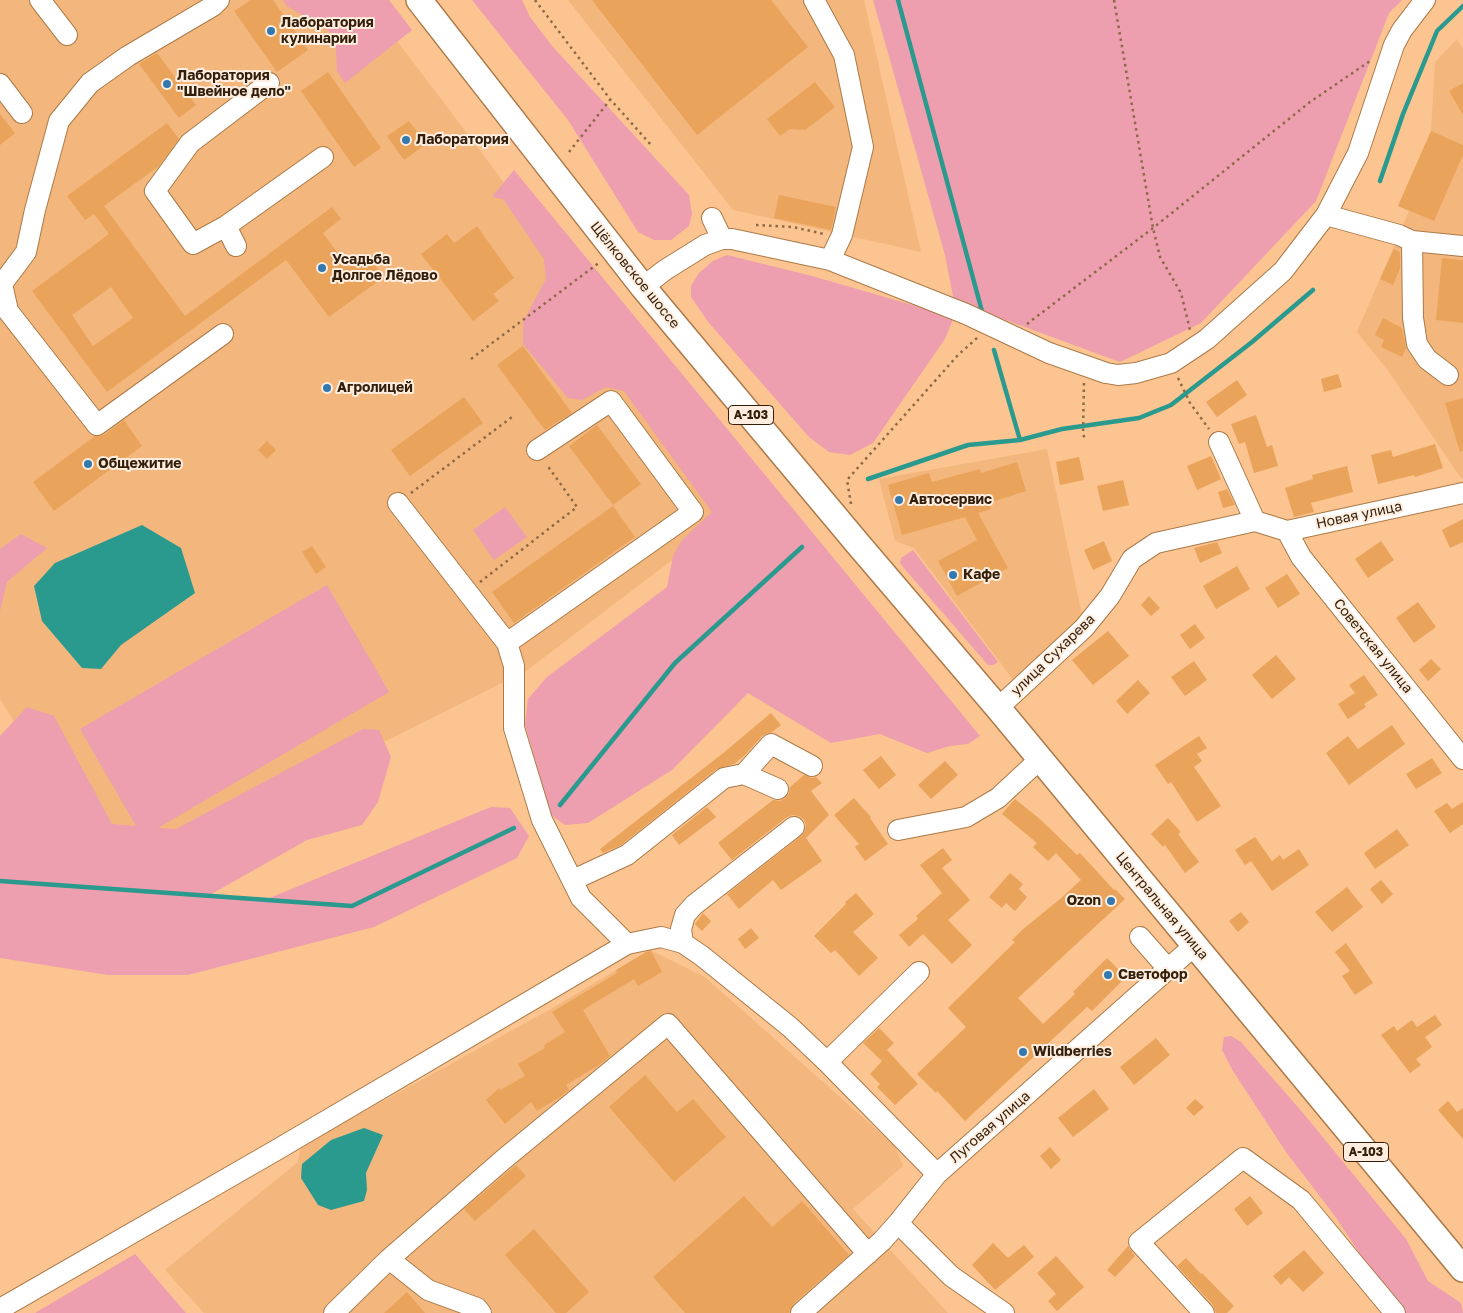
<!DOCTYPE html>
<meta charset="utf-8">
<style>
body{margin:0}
canvas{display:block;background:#fbc490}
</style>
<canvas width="1463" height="1313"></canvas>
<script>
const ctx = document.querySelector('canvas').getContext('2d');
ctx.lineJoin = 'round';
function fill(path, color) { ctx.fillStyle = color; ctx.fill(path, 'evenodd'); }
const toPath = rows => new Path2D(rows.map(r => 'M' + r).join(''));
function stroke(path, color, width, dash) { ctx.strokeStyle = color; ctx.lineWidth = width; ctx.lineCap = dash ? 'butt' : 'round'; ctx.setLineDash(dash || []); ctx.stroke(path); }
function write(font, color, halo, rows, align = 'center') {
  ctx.font = font + ' "Golos Text",sans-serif'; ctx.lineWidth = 4; ctx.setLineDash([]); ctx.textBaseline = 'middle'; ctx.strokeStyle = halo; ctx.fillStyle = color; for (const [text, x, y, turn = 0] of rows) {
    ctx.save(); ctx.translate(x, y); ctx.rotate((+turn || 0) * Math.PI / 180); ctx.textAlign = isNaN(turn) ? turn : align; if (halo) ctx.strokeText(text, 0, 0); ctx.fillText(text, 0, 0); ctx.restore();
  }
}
const built = toPath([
 [0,0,366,0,479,149,742,507,526,671,111,878,0,699],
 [568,0,864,0,921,252,733,210],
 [1457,39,1463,49,1463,478,1461,478,1389,372,1357,332,1409,211,1398,206,1431,131,1435,62],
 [1047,449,1082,615,1014,681,914,548,895,541,879,479],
 [650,950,705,977,895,1146,903,1166,853,1209,948,1313,204,1313,165,1270,298,1162,301,1146,551,1009]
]);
const green = toPath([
 [283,0,389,0,412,30,345,83,337,71,336,49,330,32,287,6],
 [472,0,522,0,530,17,552,46,689,195,692,214,689,226,671,240,654,240,638,232,568,120],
 [873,0,1402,0,1389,13,1316,201,1201,323,1120,362,954,301,945,255],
 [514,170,980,736,968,744,950,746,927,753,880,734,831,743,748,693,672,770,588,823,565,825,551,815,525,724,528,699,547,677,667,587,673,556,682,540,712,512,624,391,606,387,582,400,568,398,523,344,523,322,546,279,544,259,503,199,492,197],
 [727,255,812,276,954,317,945,339,873,443,850,455,829,452,809,437,709,323,691,297,691,286,699,273,713,261],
 [505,507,527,537,494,560,473,530],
 [21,534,47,548,7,582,0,611,0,549],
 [913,550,998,662,993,665,988,665,903,567,900,563,901,558],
 [327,585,389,692,158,828,176,829,363,729,379,730,391,757,378,802,362,825,307,840,208,896,267,899,491,807,510,808,529,836,517,858,374,927,188,975,108,975,0,958,0,736,27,707,54,716,112,824,136,826,80,729],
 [1231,1036,1241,1042,1303,1113,1406,1239,1428,1281,1461,1303,1463,1313,1402,1313,1387,1295,1335,1216,1286,1152,1233,1071,1222,1050,1224,1037],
 [135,1254,186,1313,35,1313]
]);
const water = toPath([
 [142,525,181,548,195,593,121,645,101,669,82,668,42,621,34,586,55,563],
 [364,1128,383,1135,366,1173,367,1190,364,1201,331,1210,318,1205,301,1178,302,1164,331,1140]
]);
const stream = toPath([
 [898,0,983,315],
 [1380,181,1403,114,1437,31,1463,6],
 [994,350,1020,440],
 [868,479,968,445,1020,440,1062,429,1139,418,1171,405,1252,342,1313,290],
 [560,805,675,663,802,547],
 [0,881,352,906,514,828]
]);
const building = toPath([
 [251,0,273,0,308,50,277,72,234,11],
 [592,0,771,0,808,47,697,135],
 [157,53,196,105,179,118,139,64],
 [328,72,381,148,354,167,301,91],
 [815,82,835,107,805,130,790,129,780,136,767,119],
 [1463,83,1463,115,1449,91],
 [0,114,15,133,0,145],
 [409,121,426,144,404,160,387,136],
 [167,123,179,139,159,166,104,206,185,316,332,207,341,219,323,233,348,267,366,253,384,277,329,317,286,260,107,392,32,291,109,234,94,214,85,220,67,196],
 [111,287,133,318,93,346,72,315],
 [1431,131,1463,145,1463,155,1434,221,1398,206],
 [779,195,836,207,831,230,774,218],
 [477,226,514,278,493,294,499,301,473,321,421,254,447,234,454,243],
 [1394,249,1400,252,1400,268,1393,285,1380,279],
 [1442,258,1463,260,1463,323,1436,320],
 [1383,318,1402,328,1406,348,1402,357,1381,347,1384,340,1375,335],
 [523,346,572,413,545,430,497,365],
 [1338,374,1342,387,1324,392,1321,379],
 [1237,380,1247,395,1217,417,1206,402],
 [464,397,483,423,410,476,391,450],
 [1463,398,1463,451,1460,452,1445,403],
 [1256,415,1267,447,1272,445,1278,466,1254,473,1245,442,1239,444,1231,424],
 [124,420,142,446,54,511,33,482,95,436,104,435],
 [597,425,641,484,613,505,569,446],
 [267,441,276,450,267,459,258,450],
 [1435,444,1443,468,1415,477,1414,475,1378,484,1371,455,1391,450,1393,457],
 [1211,456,1221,479,1197,490,1187,466],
 [1079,457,1084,480,1060,485,1056,462],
 [1017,462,1026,491,989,503,991,509,978,513,1008,568,957,596,938,561,977,540,965,517,902,535,888,485,929,473,932,482,980,469,981,473],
 [1347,466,1353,492,1311,503,1314,512,1294,517,1285,488,1313,479,1312,475],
 [1123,480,1129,505,1103,511,1097,486],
 [1227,489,1235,505,1223,508,1218,492],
 [613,506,635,537,514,623,492,592],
 [1463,519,1463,542,1450,548,1442,530],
 [1104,541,1112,561,1093,570,1084,550],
 [1381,541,1394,560,1368,578,1355,559],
 [1217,542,1222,553,1200,563,1194,548],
 [312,546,326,567,316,574,302,552],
 [1237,566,1250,589,1216,609,1203,586],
 [1287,574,1300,594,1278,608,1265,588],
 [1149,596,1160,608,1151,616,1141,605],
 [1418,602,1436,627,1414,643,1396,618],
 [1195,624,1205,638,1190,649,1180,635],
 [1108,631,1129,656,1093,685,1072,660],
 [1276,655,1296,679,1272,699,1252,675],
 [1431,659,1441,669,1428,681,1419,670],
 [1194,661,1207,680,1185,696,1171,677],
 [1364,675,1378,695,1364,704,1366,707,1348,719,1338,704,1355,693,1349,685],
 [1138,680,1150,693,1127,714,1116,701],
 [771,713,781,725,772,732,762,736,746,754,734,764,717,769,621,845,603,853,600,849,722,754],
 [1392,725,1405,744,1349,785,1326,753,1348,736,1358,749],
 [1199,736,1207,748,1197,754,1202,761,1194,767,1221,806,1197,822,1171,782,1168,784,1155,765],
 [881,756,896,775,879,789,863,770],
 [1432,758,1442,773,1416,789,1406,774],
 [945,761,958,775,931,799,918,785],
 [804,775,812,778,816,777,822,783,811,791,829,815,806,838,822,861,781,890,773,880,739,909,727,894,801,836,805,831,806,825,804,820,799,816,793,815,787,817,732,860,718,843,773,800,780,801,785,798,789,793,790,787],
 [854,798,871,817,870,818,888,844,865,861,855,847,859,844,834,815],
 [1015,799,1041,820,1077,855,1080,853,1114,890,1115,889,1125,899,1018,998,1043,1024,1075,994,1073,992,1107,958,1126,977,1092,1011,1087,1007,965,1121,937,1091,936,1093,917,1074,966,1027,948,1008,1015,942,1012,940,1022,930,1060,899,1081,880,1056,853,1048,861,1033,847,1037,843,1002,814],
 [1463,802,1463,824,1450,833,1434,811,1447,803,1452,809],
 [707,807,716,817,679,845,672,835],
 [1168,818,1181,832,1178,834,1199,862,1185,873,1165,845,1163,847,1151,834],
 [1397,829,1409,845,1375,869,1364,853],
 [1255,837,1272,861,1280,855,1283,860,1299,849,1309,865,1272,891,1251,861,1245,865,1235,850],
 [943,848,952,860,942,868,970,900,948,920,972,945,952,964,923,934,909,947,899,935,918,919,916,916,942,893,920,865],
 [1010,873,1023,884,1019,889,1027,897,1015,911,1006,903,1002,908,989,897],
 [1381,880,1393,894,1382,904,1370,889],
 [1347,887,1363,907,1332,932,1315,912],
 [856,893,874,914,853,932,878,958,859,976,835,950,831,953,814,936,846,904,845,902],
 [1241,912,1249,922,1238,932,1229,921],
 [703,913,711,921,702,931,695,924],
 [751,928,759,938,745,949,738,939],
 [1346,943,1373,983,1355,995,1342,976,1350,971,1335,952],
 [651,951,662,972,638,986,634,979,583,1010,610,1056,599,1065,566,1085,569,1090,560,1097,537,1111,531,1102,505,1124,486,1100,499,1088,500,1090,525,1076,518,1064,545,1048,544,1045,565,1032,552,1012,617,973,616,970,646,952],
 [1435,1015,1442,1025,1425,1037,1432,1047,1416,1059,1421,1065,1410,1073,1381,1035,1394,1026,1397,1031,1412,1020,1417,1027],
 [879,1028,894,1043,887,1050,918,1084,895,1105,877,1087,880,1084,870,1074,882,1061,863,1043],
 [1156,1038,1170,1055,1134,1085,1120,1067],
 [645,1075,677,1112,693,1099,726,1137,674,1182,609,1107],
 [1094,1089,1109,1109,1073,1137,1058,1118],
 [1195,1099,1204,1107,1194,1116,1186,1108],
 [1448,1101,1457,1112,1463,1108,1463,1139,1438,1110],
 [1050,1147,1061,1160,1051,1169,1040,1156],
 [516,1165,526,1176,475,1221,464,1209],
 [744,1196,772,1227,802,1201,849,1255,793,1304,789,1313,685,1313,653,1277],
 [1250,1196,1263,1213,1247,1226,1234,1209],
 [534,1229,589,1292,566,1313,556,1313,505,1255],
 [993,1243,1008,1258,1024,1245,1034,1257,995,1290,972,1265],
 [1128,1246,1135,1256,1115,1277,1107,1270],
 [1304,1250,1324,1273,1303,1292,1289,1277,1281,1285,1273,1276],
 [1056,1256,1084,1287,1057,1311,1048,1301,1056,1294,1037,1273],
 [1186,1258,1201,1274,1202,1273,1234,1306,1227,1313,1216,1313,1213,1305,1177,1266],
 [407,1292,425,1313,384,1313]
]);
const path = toPath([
 [535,0,610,99,651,145],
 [1114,0,1153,228,1160,257,1181,293,1190,330],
 [569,152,610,100],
 [756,225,793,227,824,234],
 [1027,324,1153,228,1310,102,1370,61],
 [471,359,600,262],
 [1178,378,1190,403,1209,429],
 [1084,383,1083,434,1085,439],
 [411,493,512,417],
 [851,504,847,480,958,355,977,338],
 [480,582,577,507,547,465]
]);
const minor = toPath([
 [40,0,67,35],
 [219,0,213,6,128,56,90,83,59,121,35,210,26,252,2,284,8,311,97,425,223,334],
 [814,0,844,55,863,147,842,235,830,260],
 [0,84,22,113],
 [1326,215,1399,235,1412,241,1463,246],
 [712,218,722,239],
 [226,226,193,244,155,191,190,143,269,83],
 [1412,241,1413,318,1417,344,1427,359,1448,375],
 [236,246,226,226,323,157],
 [643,287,665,270,705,245,722,239,732,239,830,260,966,314,1049,353,1106,373,1118,375,1136,373,1171,363,1207,339,1283,271,1326,215,1358,153,1394,45,1402,30,1425,0],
 [1219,442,1255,521],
 [398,503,507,643,514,666,514,728,542,820,581,898,627,944],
 [1255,521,1287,531,1463,493],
 [1287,531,1301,557,1463,759],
 [507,643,693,512,611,401,537,450],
 [998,708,1084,628,1110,596,1132,559,1156,543,1255,521],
 [744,774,778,789],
 [898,830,966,817,998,798,1040,759],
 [573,880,627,855,724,778,744,774,771,744,812,766],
 [1140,937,1169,970],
 [683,943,681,929,685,915,694,905,794,827],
 [827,1062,919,972],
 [389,1259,428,1290,477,1308,481,1313],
 [0,1309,273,1152,627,944,661,937,683,943,702,956,790,1027,827,1062,937,1174],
 [334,1313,389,1259,504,1159,668,1024,868,1254],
 [801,1313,882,1241,898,1223],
 [1004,1313,951,1276,898,1223,937,1174,1195,945],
 [1204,1313,1139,1242,1243,1158,1301,1200,1395,1313]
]);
const major = toPath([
 [419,0,643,287,858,544,998,708,1463,1269]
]);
const markers = [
 [271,31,5,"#3378ae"],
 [167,84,5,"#3378ae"],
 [406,140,5,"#3378ae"],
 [322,268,5,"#3378ae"],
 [327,388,5,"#3378ae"],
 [88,464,5,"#3378ae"],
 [899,500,5,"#3378ae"],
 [953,575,5,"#3378ae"],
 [1111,901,5,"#3378ae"],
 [1108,975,5,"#3378ae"],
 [1023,1052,5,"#3378ae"]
];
const shields = [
 [751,415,45],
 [1366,1152,45]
];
const shieldNames = [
 ["А-103",751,415],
 ["А-103",1366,1152]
];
const poiNames = [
 ["Лаборатория",281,23],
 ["кулинарии",281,39],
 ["Лаборатория",177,76],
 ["\"Швейное дело\"",177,92],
 ["Лаборатория",416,140],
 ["Усадьба",332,260],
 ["Долгое Лёдово",332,276],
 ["Агролицей",337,388],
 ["Общежитие",98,464],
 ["Автосервис",909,500],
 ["Кафе",963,575],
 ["Ozon",1101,901,"right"],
 ["Светофор",1118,975],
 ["Wildberries",1033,1052]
];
const streetNames = [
 ["Щёлковское шоссе",635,275,51],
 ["Новая улица",1359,515,-12],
 ["Советская улица",1373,646,51],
 ["улица Сухарева",1053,655,-44],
 ["Центральная улица",1162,906,50],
 ["Луговая улица",990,1127,-41]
];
fill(built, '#f3b77d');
fill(green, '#ed9eaf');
fill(water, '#2a9a8f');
stroke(stream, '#2a9a8f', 4.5);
fill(building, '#eaa35a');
stroke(minor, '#ac7a48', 22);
stroke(major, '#ac7a48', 28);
stroke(path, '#8d6946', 2.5, [2.5, 4]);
stroke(minor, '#fff', 20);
stroke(major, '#fff', 25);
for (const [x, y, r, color] of markers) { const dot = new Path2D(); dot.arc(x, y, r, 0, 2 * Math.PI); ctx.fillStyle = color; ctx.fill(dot); stroke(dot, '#ffeedf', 2); }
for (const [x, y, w] of shields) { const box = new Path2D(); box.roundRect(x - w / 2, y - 9.5, w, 19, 4); ctx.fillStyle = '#ffeedf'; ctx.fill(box); stroke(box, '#321e09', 1); }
write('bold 12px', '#321e09', null, shieldNames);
write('bold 14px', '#321e09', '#ffeedf', poiNames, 'left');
write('14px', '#321e09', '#ffeedf', streetNames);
</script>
